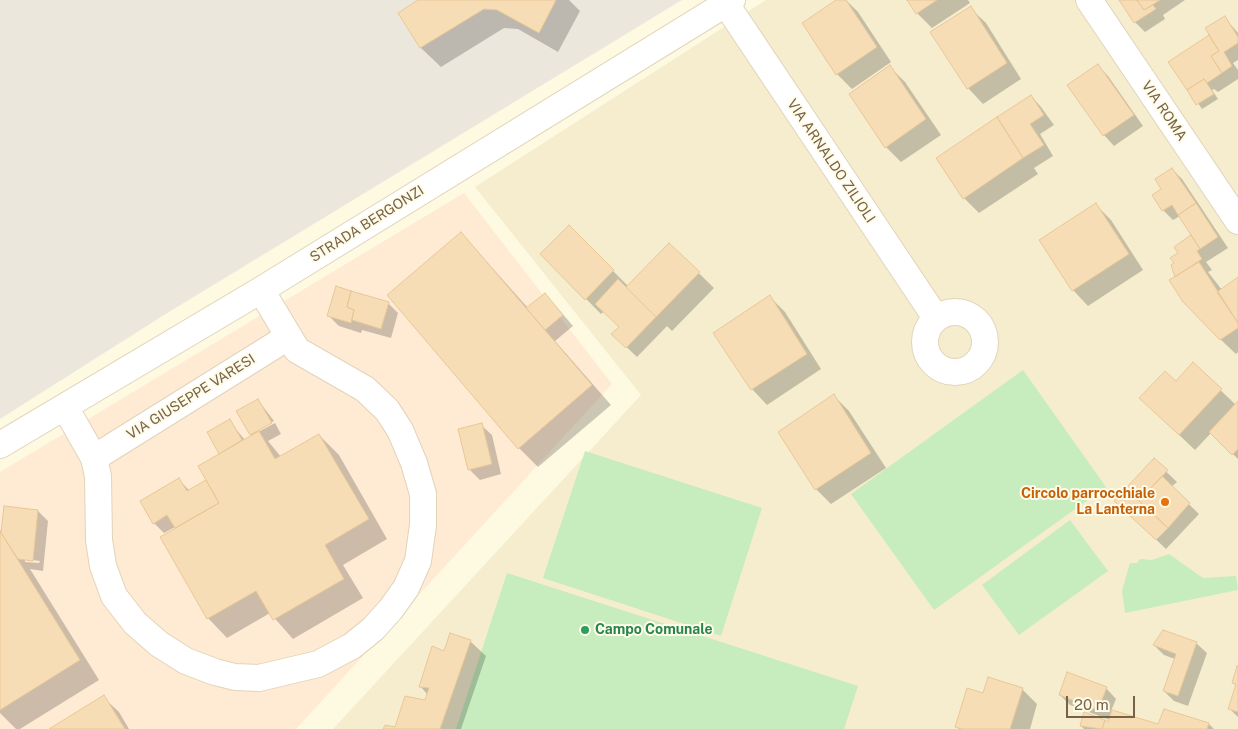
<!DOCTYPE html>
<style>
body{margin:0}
#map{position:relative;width:1238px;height:729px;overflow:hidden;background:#fef9e1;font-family:"Public Sans",sans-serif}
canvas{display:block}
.scale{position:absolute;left:1066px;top:696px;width:69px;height:22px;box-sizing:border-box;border:2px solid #776246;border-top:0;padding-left:6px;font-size:15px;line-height:18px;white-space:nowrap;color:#776246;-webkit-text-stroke:4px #fffbe9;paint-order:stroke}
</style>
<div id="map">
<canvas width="1238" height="729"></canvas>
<div class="scale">20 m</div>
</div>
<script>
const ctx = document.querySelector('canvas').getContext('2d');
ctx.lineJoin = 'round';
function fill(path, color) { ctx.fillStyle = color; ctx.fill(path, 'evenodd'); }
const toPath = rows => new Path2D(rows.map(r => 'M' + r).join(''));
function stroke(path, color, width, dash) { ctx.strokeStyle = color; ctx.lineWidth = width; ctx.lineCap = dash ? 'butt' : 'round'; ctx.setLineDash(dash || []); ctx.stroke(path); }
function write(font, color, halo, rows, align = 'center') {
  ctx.font = font + ' "Public Sans",sans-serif'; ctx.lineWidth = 4; ctx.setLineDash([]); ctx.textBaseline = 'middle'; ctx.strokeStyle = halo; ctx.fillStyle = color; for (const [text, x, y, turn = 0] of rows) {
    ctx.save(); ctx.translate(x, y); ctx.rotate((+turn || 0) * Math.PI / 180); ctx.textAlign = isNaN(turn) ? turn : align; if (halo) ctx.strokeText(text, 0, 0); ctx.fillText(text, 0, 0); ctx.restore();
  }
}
const residential = toPath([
 [766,0,1238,0,1238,729,333,729,641,395,475,187]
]);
const commercial = toPath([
 [464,193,612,384,296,729,0,729,0,472]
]);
const industrial = toPath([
 [0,0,682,0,164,315,0,419]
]);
const green = toPath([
 [1023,370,1106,487,934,610,851,494],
 [585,451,762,508,721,636,543,578],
 [1070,520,1108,571,1019,635,982,585],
 [1169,554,1203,578,1236,576,1238,590,1125,613,1122,591,1130,563,1137,563,1140,559,1152,560],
 [507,573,858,686,844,729,456,729]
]);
const shadow = toPath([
 [420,0,569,0,580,11,558,52,518,29,504,28,441,67,421,48,400,13],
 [838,0,846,0,858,12,891,62,852,89,837,74],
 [908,0,968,0,970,3,932,28,917,13],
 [1120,0,1185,0,1163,15,1165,19,1145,32,1135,22],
 [970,8,986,23,1021,79,983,104,968,88],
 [1224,17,1238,33,1238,60,1233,63,1238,70,1238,79,1218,92,1214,89,1212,90,1218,99,1202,109,1170,62,1211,35],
 [1098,66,1108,76,1143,126,1114,146,1104,135,1069,86],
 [890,67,905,82,941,135,901,162,886,147],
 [1031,96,1041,107,1054,125,1040,134,1053,156,1034,168,1038,174,979,213,964,198],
 [1172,169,1182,179,1228,248,1206,262,1212,270,1208,272,1222,290,1238,279,1238,352,1236,354,1220,339,1177,277,1175,263,1192,235,1180,216,1173,220,1163,210,1163,189],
 [1096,205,1111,220,1143,270,1088,306,1073,290],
 [569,227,628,286,669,244,714,288,672,331,667,326,637,357,613,334,620,327,604,311,601,314,542,254],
 [461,233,528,308,544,294,555,305,573,326,555,341,611,405,538,467,519,448],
 [336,288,388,303,398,313,391,338,362,330,361,333,339,326,328,315],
 [770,297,785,312,821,369,767,405,752,389],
 [1193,364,1236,405,1238,403,1238,459,1211,433,1195,450,1156,413,1176,383],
 [834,396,849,411,886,468,831,504,816,489],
 [258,400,274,421,257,430,258,432,275,423,281,434,268,441,281,457,319,435,339,455,387,539,343,565,363,598,293,639,270,613,227,638,208,618,177,529,175,527,164,533,154,523,179,480,190,491,206,482,221,454,208,433,229,421,245,440,252,436,238,412],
 [481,425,492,435,501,474,480,480,470,470,460,430],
 [1154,460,1177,482,1171,487,1199,514,1166,549,1126,511],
 [38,511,48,521,43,571,30,569,99,680,20,729,16,729,0,713,0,530,3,532],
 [25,559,40,561,39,563,25,562],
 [470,641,486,656,461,729,385,729,396,728,426,702,428,695,420,686,444,652],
 [1196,643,1207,653,1188,706,1174,701,1164,691,1175,659,1164,655,1154,645],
 [1238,668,1238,717,1229,708,1237,686,1233,683],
 [1106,688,1116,699,1111,711,1159,726,1165,710,1209,724,1214,729,1084,729,1081,726,1109,723,1110,720,1070,705,1060,695],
 [1022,689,1037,704,1030,729,959,729,957,726,984,695],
 [103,697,119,712,129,729,52,729]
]);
const building = toPath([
 [418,0,556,0,539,33,497,10,484,9,420,48,398,13,418,0],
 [836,0,846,0,877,47,836,75,802,23,836,0],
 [907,0,937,0,916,14,907,0],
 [1119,0,1137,0,1144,10,1153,5,1156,9,1134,23,1119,0],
 [1137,0,1160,0,1144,10,1137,0],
 [971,6,1007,63,967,89,930,32,971,6],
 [1225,16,1238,37,1238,43,1224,52,1232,66,1222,73,1211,56,1219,51,1205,28,1225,16],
 [1209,35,1219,51,1211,56,1222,73,1207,83,1204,79,1187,90,1168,62,1209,35],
 [1098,64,1134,115,1103,136,1067,85,1098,64],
 [890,65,926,119,885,148,849,94,890,65],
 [1204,79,1214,94,1196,105,1187,90,1204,79],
 [1031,95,1044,115,1030,124,1044,145,1023,158,997,117,1031,95],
 [997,117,1023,158,963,199,936,158,997,117],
 [1172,168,1196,203,1178,215,1172,205,1162,211,1152,195,1161,189,1155,179,1172,168],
 [1096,203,1129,254,1072,291,1039,240,1096,203],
 [1196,203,1218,237,1200,249,1178,215,1196,203],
 [569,225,614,270,585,300,540,254,569,225],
 [461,232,592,385,518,449,387,295,461,232],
 [1191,235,1200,249,1197,251,1202,259,1175,277,1171,265,1174,263,1170,258,1178,253,1174,247,1191,235],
 [669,243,700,272,656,317,626,287,669,243],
 [1199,262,1238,323,1238,328,1220,340,1183,302,1169,280,1199,262],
 [1238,277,1238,323,1217,292,1238,277],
 [618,279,656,317,626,348,611,334,619,327,595,304,618,279],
 [336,286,351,291,347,307,354,310,351,323,327,316,336,286],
 [351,291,389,302,381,329,352,320,354,310,347,307,351,291],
 [545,293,563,315,545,330,526,308,545,293],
 [770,295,807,354,751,390,713,333,770,295],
 [1193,362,1222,389,1179,435,1139,398,1165,371,1176,381,1193,362],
 [834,394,871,453,815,490,778,432,834,394],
 [258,399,272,423,250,435,236,411,258,399],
 [1238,401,1238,449,1232,455,1209,432,1238,401],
 [230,419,242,440,219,454,207,432,230,419],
 [482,423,492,464,468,470,458,429,482,423],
 [259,431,275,459,319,434,369,519,325,545,344,579,273,620,256,591,207,619,160,537,219,503,198,466,259,431],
 [1154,458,1168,470,1139,501,1168,528,1156,540,1114,501,1154,458],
 [1162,476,1190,503,1168,528,1139,501,1162,476],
 [179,478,187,491,206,480,219,503,175,528,167,515,153,524,140,501,179,478],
 [4,506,38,510,33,561,18,559,1,533,4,506],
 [0,531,80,660,0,710,0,531],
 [1163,630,1197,642,1178,696,1163,691,1176,654,1153,645,1163,630],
 [450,633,471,640,440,729,383,729,385,725,395,727,405,696,425,700,429,688,419,687,432,646,444,651,450,633],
 [1237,666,1238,666,1238,712,1228,709,1236,684,1232,683,1237,666],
 [1067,672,1107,687,1098,710,1059,695,1067,672],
 [988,677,1023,688,1010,729,962,729,955,727,967,688,983,693,988,677],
 [104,695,125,729,49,729,104,695],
 [1164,709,1209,723,1207,729,1102,729,1105,720,1108,722,1112,710,1158,724,1164,709],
 [1084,712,1105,720,1102,729,1080,726,1084,712]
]);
const street = toPath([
 [1089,0,1238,221],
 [726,4,936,318],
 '925 342a30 30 0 1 1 60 0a30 30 0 1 1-60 0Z',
 [65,407,94,458,98,476,99,540,103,566,114,596,135,623,159,644,186,661,215,672,235,677,259,678,318,664,352,646,373,629,391,609,406,588,418,561,423,525,423,494,414,463,400,430,387,410,365,389,297,350,261,290],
 [0,445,261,290,732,0],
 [94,458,288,337]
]);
const markers = [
 [1165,502,5,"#e8710a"],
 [585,630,5,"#2e9e5b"]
];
const streetNames = [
 ["VIA ROMA",1164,111,56],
 ["VIA ARNALDO ZILIOLI",831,161,56],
 ["STRADA BERGONZI",367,224,-32],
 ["VIA GIUSEPPE VARESI",191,397,-32]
];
const foodNames = [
 ["Circolo parrocchiale",1155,494],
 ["La Lanterna",1155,510]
];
const leisureNames = [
 ["Campo Comunale",595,630]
];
fill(residential, '#f6edcf');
fill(commercial, '#ffead4');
fill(industrial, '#ece7dc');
fill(green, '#c7ecbe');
fill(shadow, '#0003');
fill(building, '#f6ddb6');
stroke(building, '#e9c895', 1);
stroke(street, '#e1d4b9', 28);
stroke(street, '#fff', 26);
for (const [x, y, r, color] of markers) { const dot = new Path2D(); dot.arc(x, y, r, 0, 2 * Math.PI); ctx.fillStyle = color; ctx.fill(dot); stroke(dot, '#fffbe9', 2); }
write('14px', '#776246', '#fffbe9', streetNames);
write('bold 14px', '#c56008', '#fffbe9', foodNames, 'right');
write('bold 14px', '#27864d', '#fffbe9', leisureNames, 'left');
</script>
